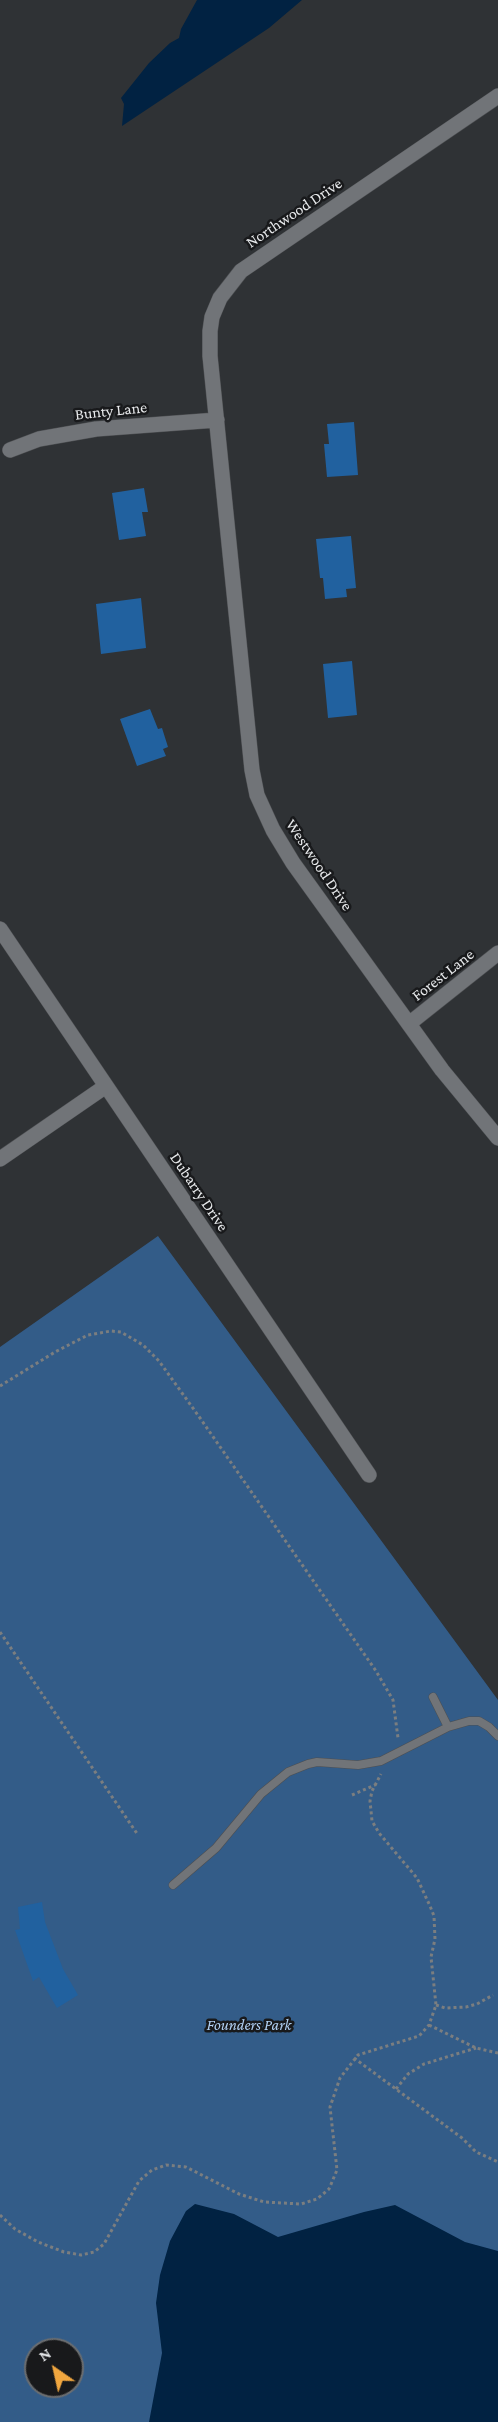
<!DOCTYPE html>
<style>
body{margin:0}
#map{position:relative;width:498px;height:2422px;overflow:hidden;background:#2f3235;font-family:"Crimson Pro",serif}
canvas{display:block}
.north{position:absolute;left:24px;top:2338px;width:60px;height:60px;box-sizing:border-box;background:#18191b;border:2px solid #6b6d6f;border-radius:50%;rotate:326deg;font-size:16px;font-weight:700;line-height:24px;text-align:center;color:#e8eaec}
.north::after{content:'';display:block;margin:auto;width:21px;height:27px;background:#f0a63f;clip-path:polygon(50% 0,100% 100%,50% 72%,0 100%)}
</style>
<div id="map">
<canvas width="498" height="2422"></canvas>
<div class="north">N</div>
</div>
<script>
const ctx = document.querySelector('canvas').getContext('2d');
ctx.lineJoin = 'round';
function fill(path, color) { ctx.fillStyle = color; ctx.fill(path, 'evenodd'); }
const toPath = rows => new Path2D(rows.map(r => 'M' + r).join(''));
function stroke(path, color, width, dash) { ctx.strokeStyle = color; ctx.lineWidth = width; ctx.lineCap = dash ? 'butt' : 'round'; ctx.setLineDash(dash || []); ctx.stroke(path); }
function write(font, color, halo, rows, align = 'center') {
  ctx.font = font + ' "Crimson Pro",serif'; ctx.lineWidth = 5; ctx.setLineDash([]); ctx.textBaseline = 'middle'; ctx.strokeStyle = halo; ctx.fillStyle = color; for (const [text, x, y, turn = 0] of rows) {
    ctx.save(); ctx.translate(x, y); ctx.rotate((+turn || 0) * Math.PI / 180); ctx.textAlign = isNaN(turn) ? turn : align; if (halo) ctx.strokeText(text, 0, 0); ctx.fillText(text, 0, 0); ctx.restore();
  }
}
const green = toPath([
 [158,1236,498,1700,498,2422,0,2422,0,1347],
 [36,2350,72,2350,72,2386,36,2386]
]);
const water = toPath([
 [197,0,302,0,269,28,122,126,124,104,121,98,149,63,170,43,179,38,181,29],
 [195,2204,234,2214,278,2237,364,2212,395,2205,465,2242,498,2251,498,2422,149,2422,162,2353,156,2303,160,2275,170,2241,186,2211]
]);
const building = toPath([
 [354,422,358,475,327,477,324,444,329,444,327,424],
 [144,488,148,512,142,512,146,536,119,540,112,493],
 [351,536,356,588,346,589,347,597,325,599,323,578,320,578,316,539],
 [141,598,146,648,101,654,96,604],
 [352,661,357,715,328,718,323,664],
 [150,709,158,729,162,728,168,747,163,749,166,756,137,766,120,719],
 [42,1902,45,1922,63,1969,78,1995,57,2008,39,1977,33,1981,15,1930,20,1929,18,1907]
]);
const path = toPath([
 [0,1386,55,1352,88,1335,111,1331,121,1332,143,1345,159,1361,200,1418,376,1671,393,1700,398,1738],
 [0,1632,138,1835],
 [352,1795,375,1785],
 [436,2005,445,2008,466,2007,477,2004,493,1995],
 [429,2025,476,2048,498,2053],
 [354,2058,462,2138,476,2152,498,2162],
 [396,2089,408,2074,424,2064,476,2048],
 [0,2215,15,2229,38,2242,64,2252,81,2255,94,2252,104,2244,139,2181,152,2170,166,2165,186,2167,239,2194,264,2202,301,2204,317,2199,329,2189,337,2170,330,2107,340,2078,358,2055,419,2036,429,2025,436,2005,431,1957,435,1939,434,1916,430,1906,417,1878,379,1833,372,1821,370,1801,372,1791,381,1774]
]);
const lane = toPath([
 [433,1697,448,1727,469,1721,479,1721,489,1727,498,1736],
 [173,1885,216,1848,261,1794,288,1772,308,1764,317,1762,358,1765,381,1761,448,1727]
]);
const street = toPath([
 [498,96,241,271,220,298,212,317,210,331,210,356,252,770,257,795,273,830,293,863,442,1070,498,1138],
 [10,450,39,439,96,429,217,420],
 [0,929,369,1475],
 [410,1023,498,953],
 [0,1159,106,1086]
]);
const streetNames = [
 ["Northwood Drive",294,213,-34],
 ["Bunty Lane",111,411,-6],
 ["Westwood Drive",319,865,56],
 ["Forest Lane",443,975,-38],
 ["Dubarry Drive",199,1192,56]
];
const parkNames = [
 ["Founders Park",249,2025]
];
fill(green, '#335c88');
fill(water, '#012242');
fill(building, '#21619f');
stroke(lane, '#4d4f52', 9);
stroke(street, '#4d4f52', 16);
stroke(path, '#7b7e80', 3, [3, 3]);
stroke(lane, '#717478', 8);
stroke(street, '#717478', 15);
write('16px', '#e8eaec', '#18191b', streetNames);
write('italic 16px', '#b0cff2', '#18191b', parkNames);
</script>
